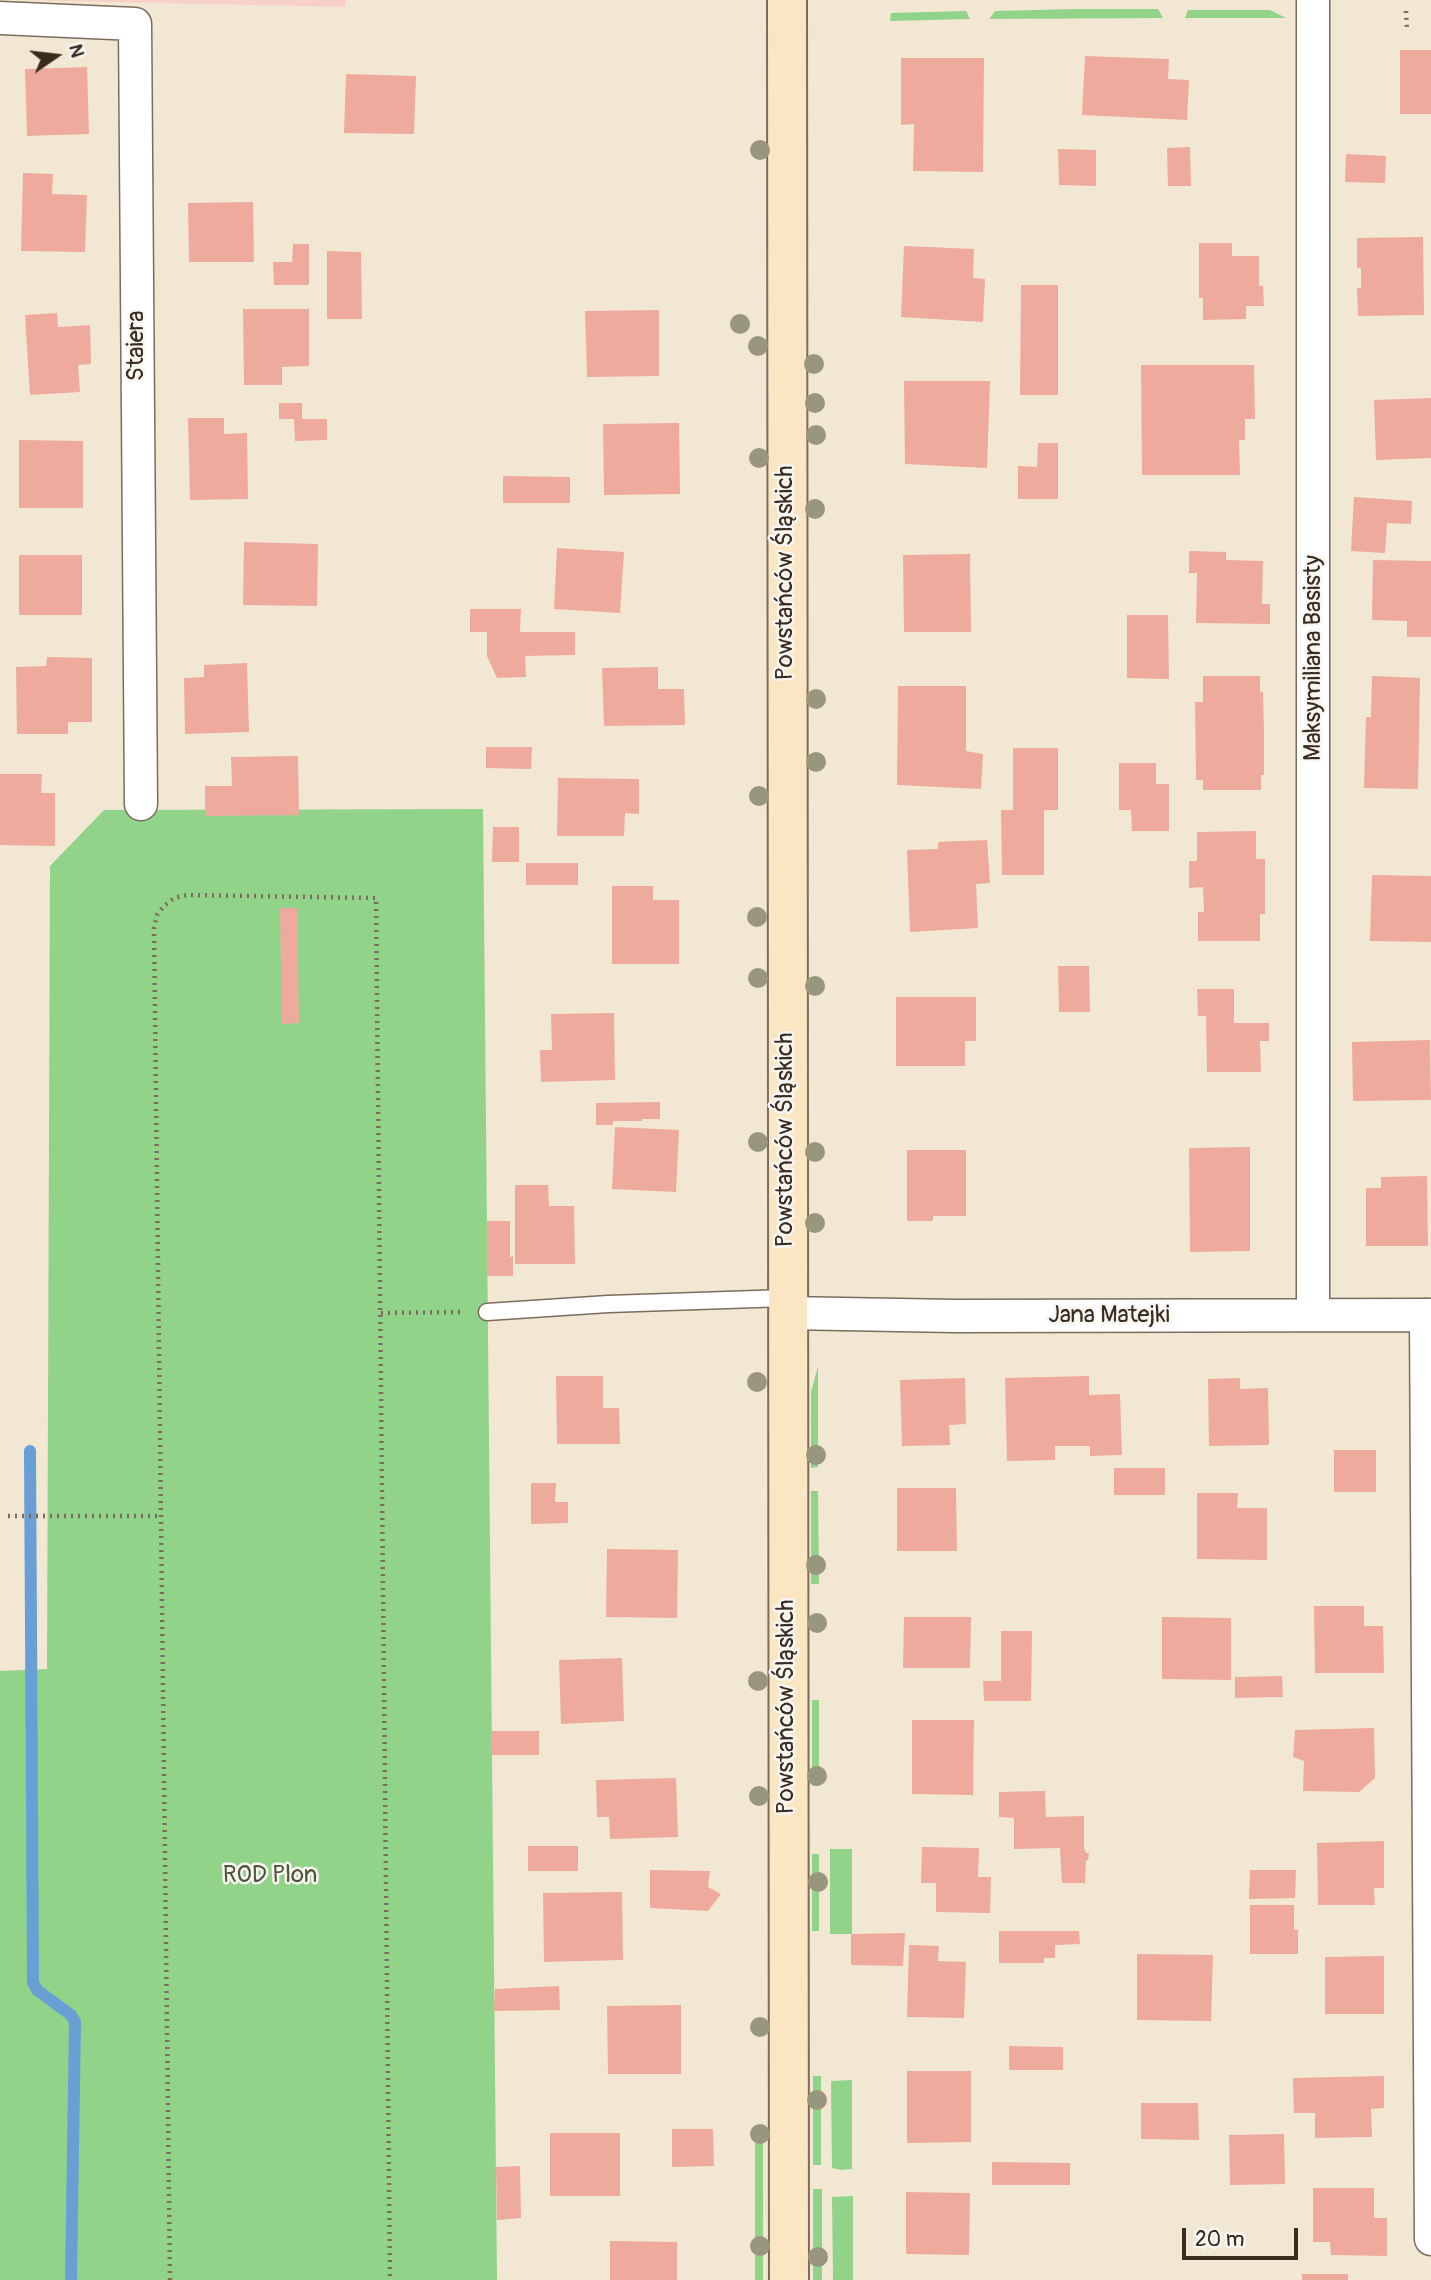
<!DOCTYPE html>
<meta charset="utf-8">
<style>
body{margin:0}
#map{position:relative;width:1431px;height:2280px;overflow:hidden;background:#f2e7d3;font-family:Pangolin,sans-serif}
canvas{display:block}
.north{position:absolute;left:21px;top:21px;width:70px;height:70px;-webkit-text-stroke:5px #f6f6f2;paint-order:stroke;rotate:76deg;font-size:19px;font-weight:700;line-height:28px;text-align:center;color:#3b2a1e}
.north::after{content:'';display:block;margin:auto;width:24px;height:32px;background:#3b2a1e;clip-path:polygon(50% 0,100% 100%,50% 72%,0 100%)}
.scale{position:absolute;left:1182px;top:2228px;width:116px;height:32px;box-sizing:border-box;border:4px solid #3b2a1e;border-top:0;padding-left:9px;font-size:21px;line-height:24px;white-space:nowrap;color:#3b2a1e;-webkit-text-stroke:5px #f6f6f2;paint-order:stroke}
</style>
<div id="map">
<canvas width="1431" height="2280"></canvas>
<div class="north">N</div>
<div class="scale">20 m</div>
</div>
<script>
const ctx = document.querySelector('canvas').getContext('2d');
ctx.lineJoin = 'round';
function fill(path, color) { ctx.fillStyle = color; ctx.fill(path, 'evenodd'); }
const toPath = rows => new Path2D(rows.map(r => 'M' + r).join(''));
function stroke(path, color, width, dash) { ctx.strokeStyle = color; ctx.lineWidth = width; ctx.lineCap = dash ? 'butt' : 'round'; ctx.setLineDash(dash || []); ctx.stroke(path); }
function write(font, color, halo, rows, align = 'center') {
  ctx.font = font + ' Pangolin,sans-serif'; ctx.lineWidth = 5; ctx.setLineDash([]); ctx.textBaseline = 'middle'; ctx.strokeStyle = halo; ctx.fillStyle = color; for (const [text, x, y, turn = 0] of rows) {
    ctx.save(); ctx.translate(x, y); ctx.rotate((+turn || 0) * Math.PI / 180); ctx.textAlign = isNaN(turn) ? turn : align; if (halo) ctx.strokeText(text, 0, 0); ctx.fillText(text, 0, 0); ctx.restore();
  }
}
const built = toPath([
 [21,0,346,0,345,7]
]);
const green = toPath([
 [1076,9,1158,9,1163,18,989,19,995,11],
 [1188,10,1270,10,1286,18,1185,18],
 [966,11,970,19,890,21,891,13],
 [483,809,497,2280,0,2280,0,1671,47,1669,50,866,104,810],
 [818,1366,818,1467,811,1468,811,1392],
 [811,1491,818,1491,819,1584,811,1584],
 [812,1700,819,1700,819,1786,812,1786],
 [830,1849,852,1849,852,1934,830,1934],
 [812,1854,819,1854,819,1931,812,1931],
 [813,2076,821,2076,821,2165,813,2165],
 [852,2080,852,2169,841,2170,832,2168,831,2081],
 [763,2124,763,2280,755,2280,755,2129],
 [813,2189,822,2189,822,2280,813,2280],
 [853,2196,853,2280,833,2280,832,2197]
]);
const stream = toPath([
 [30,1451,33,1982,37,1990,71,2015,75,2022,71,2280]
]);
const building = toPath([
 [1400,50,1431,50,1431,114,1400,114],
 [1085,56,1169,59,1168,79,1189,80,1187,120,1082,115],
 [901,58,984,58,983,172,913,171,914,124,901,125],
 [87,67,89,134,27,136,25,69],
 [346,74,416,76,414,134,344,133],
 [1190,147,1191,186,1168,186,1167,148],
 [1058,149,1096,150,1096,186,1059,185],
 [1346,154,1386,156,1385,183,1345,182],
 [23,173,53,174,52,194,87,195,85,252,21,251],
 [253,202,254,262,189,262,188,203],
 [1423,237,1424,315,1358,316,1357,288,1361,288,1361,268,1357,268,1357,238],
 [1199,243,1232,243,1232,256,1259,256,1259,286,1263,286,1264,306,1246,306,1246,319,1203,320,1203,298,1199,298],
 [293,244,309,244,309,285,274,285,273,262,292,262],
 [904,246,974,249,973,278,985,279,983,322,901,317],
 [327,251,361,252,362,319,327,319],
 [1021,285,1058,285,1058,395,1020,395],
 [243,309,309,309,309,366,282,367,282,385,244,385],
 [659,310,659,376,587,377,585,311],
 [57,313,58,327,90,325,91,364,78,365,80,392,30,395,25,315],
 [1141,365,1254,365,1255,419,1245,419,1245,440,1239,440,1240,475,1142,475],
 [904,381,990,381,987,468,905,464],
 [1431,398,1431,458,1376,460,1374,400],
 [279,403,302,403,302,419,327,419,327,440,295,441,294,419,279,419],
 [188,418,224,418,224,434,247,433,248,499,190,500],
 [679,423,680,494,604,495,603,424],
 [19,440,83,441,83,508,19,508],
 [1038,443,1058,443,1058,499,1018,499,1018,466,1037,467],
 [503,476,570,477,570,503,503,503],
 [1354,497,1412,501,1411,524,1387,523,1385,553,1351,551],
 [244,542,318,544,317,606,243,605],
 [557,548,624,552,620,613,554,609],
 [1189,551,1226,552,1226,560,1263,561,1262,604,1270,604,1270,624,1196,623,1197,573,1189,573],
 [970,554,971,632,904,632,903,555],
 [19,555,82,555,82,615,19,615],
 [1373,560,1431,561,1431,637,1407,637,1407,621,1372,620],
 [470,609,521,609,520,632,575,632,575,655,525,656,526,677,497,678,487,656,487,632,470,632],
 [1127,615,1168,615,1169,679,1127,678],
 [47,657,92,658,92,722,68,722,68,734,17,734,16,667,46,666],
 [247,663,249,732,185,734,184,678,204,677,204,665],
 [658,667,658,689,684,689,685,725,604,726,602,668],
 [1203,676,1260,676,1260,692,1263,692,1264,731,1264,775,1261,775,1261,790,1203,790,1203,780,1196,780,1195,702,1203,702],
 [1372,676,1420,678,1418,789,1364,788,1366,717,1371,717],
 [898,686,966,686,966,751,983,754,981,789,897,785],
 [486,747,532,747,531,769,486,768],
 [1013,748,1058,748,1058,810,1044,810,1044,875,1002,875,1001,810,1013,810],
 [298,756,299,815,205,816,205,786,232,786,231,757],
 [1119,763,1156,763,1156,784,1169,784,1169,831,1132,831,1131,810,1119,810],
 [0,774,42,774,41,793,55,793,55,846,0,845],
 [558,778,639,779,639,814,625,813,624,836,557,836],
 [493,827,519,827,519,862,492,862],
 [1256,831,1256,859,1265,859,1265,914,1260,914,1260,941,1198,941,1198,912,1204,912,1203,887,1189,888,1189,861,1197,861,1197,832],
 [987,840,990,883,976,884,978,928,910,932,907,850,938,849,938,842],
 [526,863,578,863,578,885,526,885],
 [1372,875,1431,876,1431,942,1370,941],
 [612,886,653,886,653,900,679,900,679,964,612,964],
 [280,908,297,908,299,1023,282,1024],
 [1058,966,1089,966,1090,1012,1059,1012],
 [1197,989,1234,989,1234,1023,1269,1023,1269,1041,1260,1041,1261,1072,1207,1072,1206,1016,1198,1016],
 [896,997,976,997,976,1041,965,1041,965,1066,896,1066],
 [614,1013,615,1080,541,1082,540,1050,552,1050,551,1014],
 [1430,1040,1431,1100,1353,1101,1352,1042],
 [660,1102,660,1119,642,1119,642,1121,613,1121,613,1125,596,1125,596,1103],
 [615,1127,679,1130,676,1192,612,1189],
 [1250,1147,1250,1251,1190,1252,1189,1148],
 [907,1150,966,1150,966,1216,933,1216,933,1221,907,1221],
 [1427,1176,1428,1246,1366,1246,1366,1188,1381,1188,1381,1177],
 [515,1185,548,1185,549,1206,574,1206,575,1264,515,1264],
 [487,1221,510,1221,510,1257,513,1256,513,1276,487,1276],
 [556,1376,603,1376,603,1408,619,1408,620,1444,557,1444],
 [1089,1376,1089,1395,1120,1394,1122,1455,1090,1456,1090,1446,1055,1446,1055,1460,1007,1461,1005,1378],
 [965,1378,966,1424,949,1425,950,1445,902,1446,900,1380],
 [1240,1378,1240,1389,1268,1388,1269,1445,1209,1446,1208,1379],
 [1334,1450,1376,1450,1376,1492,1334,1492],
 [1114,1468,1165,1468,1165,1495,1114,1495],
 [531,1483,556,1483,555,1502,568,1502,568,1523,531,1524],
 [897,1488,956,1488,957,1551,897,1551],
 [1197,1493,1238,1493,1237,1508,1267,1508,1267,1560,1197,1559],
 [607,1549,678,1550,677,1618,606,1617],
 [1314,1606,1364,1606,1364,1626,1383,1626,1384,1673,1315,1673],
 [904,1617,971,1617,970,1668,903,1668],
 [1162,1617,1231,1618,1231,1680,1162,1679],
 [1001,1631,1032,1631,1031,1701,984,1701,983,1681,1001,1681],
 [622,1658,624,1721,561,1724,559,1660],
 [1282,1676,1283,1697,1235,1698,1235,1677],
 [912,1720,974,1720,973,1795,912,1794],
 [1374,1728,1375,1778,1359,1792,1303,1791,1304,1761,1293,1757,1295,1730],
 [492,1731,539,1731,539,1755,492,1755],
 [676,1778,678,1837,610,1839,609,1817,597,1817,596,1780],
 [1045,1791,1046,1817,1084,1816,1084,1848,1086,1853,1089,1853,1088,1861,1086,1860,1085,1883,1062,1883,1060,1848,1014,1849,1014,1818,999,1817,999,1792],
 [1384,1841,1384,1888,1374,1888,1375,1905,1318,1905,1317,1843],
 [528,1846,578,1846,578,1871,528,1871],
 [922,1847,979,1848,978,1877,991,1877,990,1913,936,1912,936,1883,921,1883],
 [650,1870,710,1871,708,1887,721,1894,708,1911,650,1908],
 [1250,1870,1296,1870,1295,1898,1249,1899],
 [622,1892,623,1960,544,1962,543,1893],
 [1250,1905,1294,1905,1294,1930,1298,1930,1298,1954,1250,1954],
 [999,1931,1079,1931,1080,1944,1055,1945,1055,1958,1044,1958,1044,1963,999,1963],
 [905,1933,903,1966,851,1965,851,1934],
 [909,1945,939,1946,938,1961,966,1962,964,2018,907,2017],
 [1137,1954,1213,1955,1211,2021,1137,2020],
 [1384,1956,1384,2014,1325,2014,1325,1957],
 [559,1986,560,2010,494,2011,495,1989],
 [681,2005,681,2074,608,2074,607,2006],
 [1009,2046,1063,2047,1063,2070,1009,2070],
 [907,2071,971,2071,971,2142,907,2143],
 [1384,2076,1384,2108,1371,2109,1372,2137,1315,2138,1315,2113,1294,2113,1293,2078],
 [1141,2103,1198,2103,1199,2140,1141,2139],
 [672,2129,713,2129,714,2166,672,2167],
 [550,2133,620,2133,620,2196,550,2196],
 [1284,2134,1285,2184,1230,2185,1229,2135],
 [992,2162,1070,2163,1070,2185,992,2185],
 [520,2166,521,2218,497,2220,496,2167],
 [1313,2188,1374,2188,1374,2218,1387,2218,1387,2256,1331,2255,1330,2242,1313,2242],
 [906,2192,970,2193,969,2255,906,2254],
 [610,2241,677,2242,677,2280,610,2280],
 [1302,2274,1348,2274,1348,2280,1302,2280]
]);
const path = toPath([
 [1406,11,1407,30],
 [381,1313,461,1312],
 [8,1516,161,1516],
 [170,2280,154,928,157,915,164,906,174,898,187,895,376,898,390,2280]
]);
const lane = toPath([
 [487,1312,608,1304,786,1298]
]);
const street = toPath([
 [1313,0,1313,1315],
 [0,18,135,24,141,804],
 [786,1313,955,1316,1431,1315],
 [1426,1315,1431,2239]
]);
const secondary = toPath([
 [787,0,789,2280]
]);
const trees = [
 [760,150],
 [740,324],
 [758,346],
 [814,364],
 [815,403],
 [816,435],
 [759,458],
 [815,509],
 [816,699],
 [816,762],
 [759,796],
 [757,917],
 [758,978],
 [815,986],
 [758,1142],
 [815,1152],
 [815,1223],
 [757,1382],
 [816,1455],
 [816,1565],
 [817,1623],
 [758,1681],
 [817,1776],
 [759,1796],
 [818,1882],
 [760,2027],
 [817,2100],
 [760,2134],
 [760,2246],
 [818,2257]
];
const streetNames = [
 ["Staiera",137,346,-90],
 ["Powstańców Śląskich",786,573,-90],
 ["Maksymiliana Basisty",1314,658,-90],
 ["Powstańców Śląskich",786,1140,-90],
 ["Jana Matejki",1109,1316],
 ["Powstańców Śląskich",787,1707,-90]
];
const parkNames = [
 ["ROD Plon",270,1876]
];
fill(built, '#f7d1c7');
fill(green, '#92d38a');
stroke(stream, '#689fd5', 12);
fill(building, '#eeab9d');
stroke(lane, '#7b6c5d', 19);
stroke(street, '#7b6c5d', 35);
stroke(secondary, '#7b6c5d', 42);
stroke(path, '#7b6c5d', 4.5, [2, 5]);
stroke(lane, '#fff', 16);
stroke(street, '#fff', 32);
stroke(secondary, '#fbe6c4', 38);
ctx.fillStyle = '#99967e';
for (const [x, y] of trees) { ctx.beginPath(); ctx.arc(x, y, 10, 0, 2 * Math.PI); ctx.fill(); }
write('24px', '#3b2a1e', '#f6f6f2', streetNames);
write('24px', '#515439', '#f6f6f2', parkNames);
</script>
